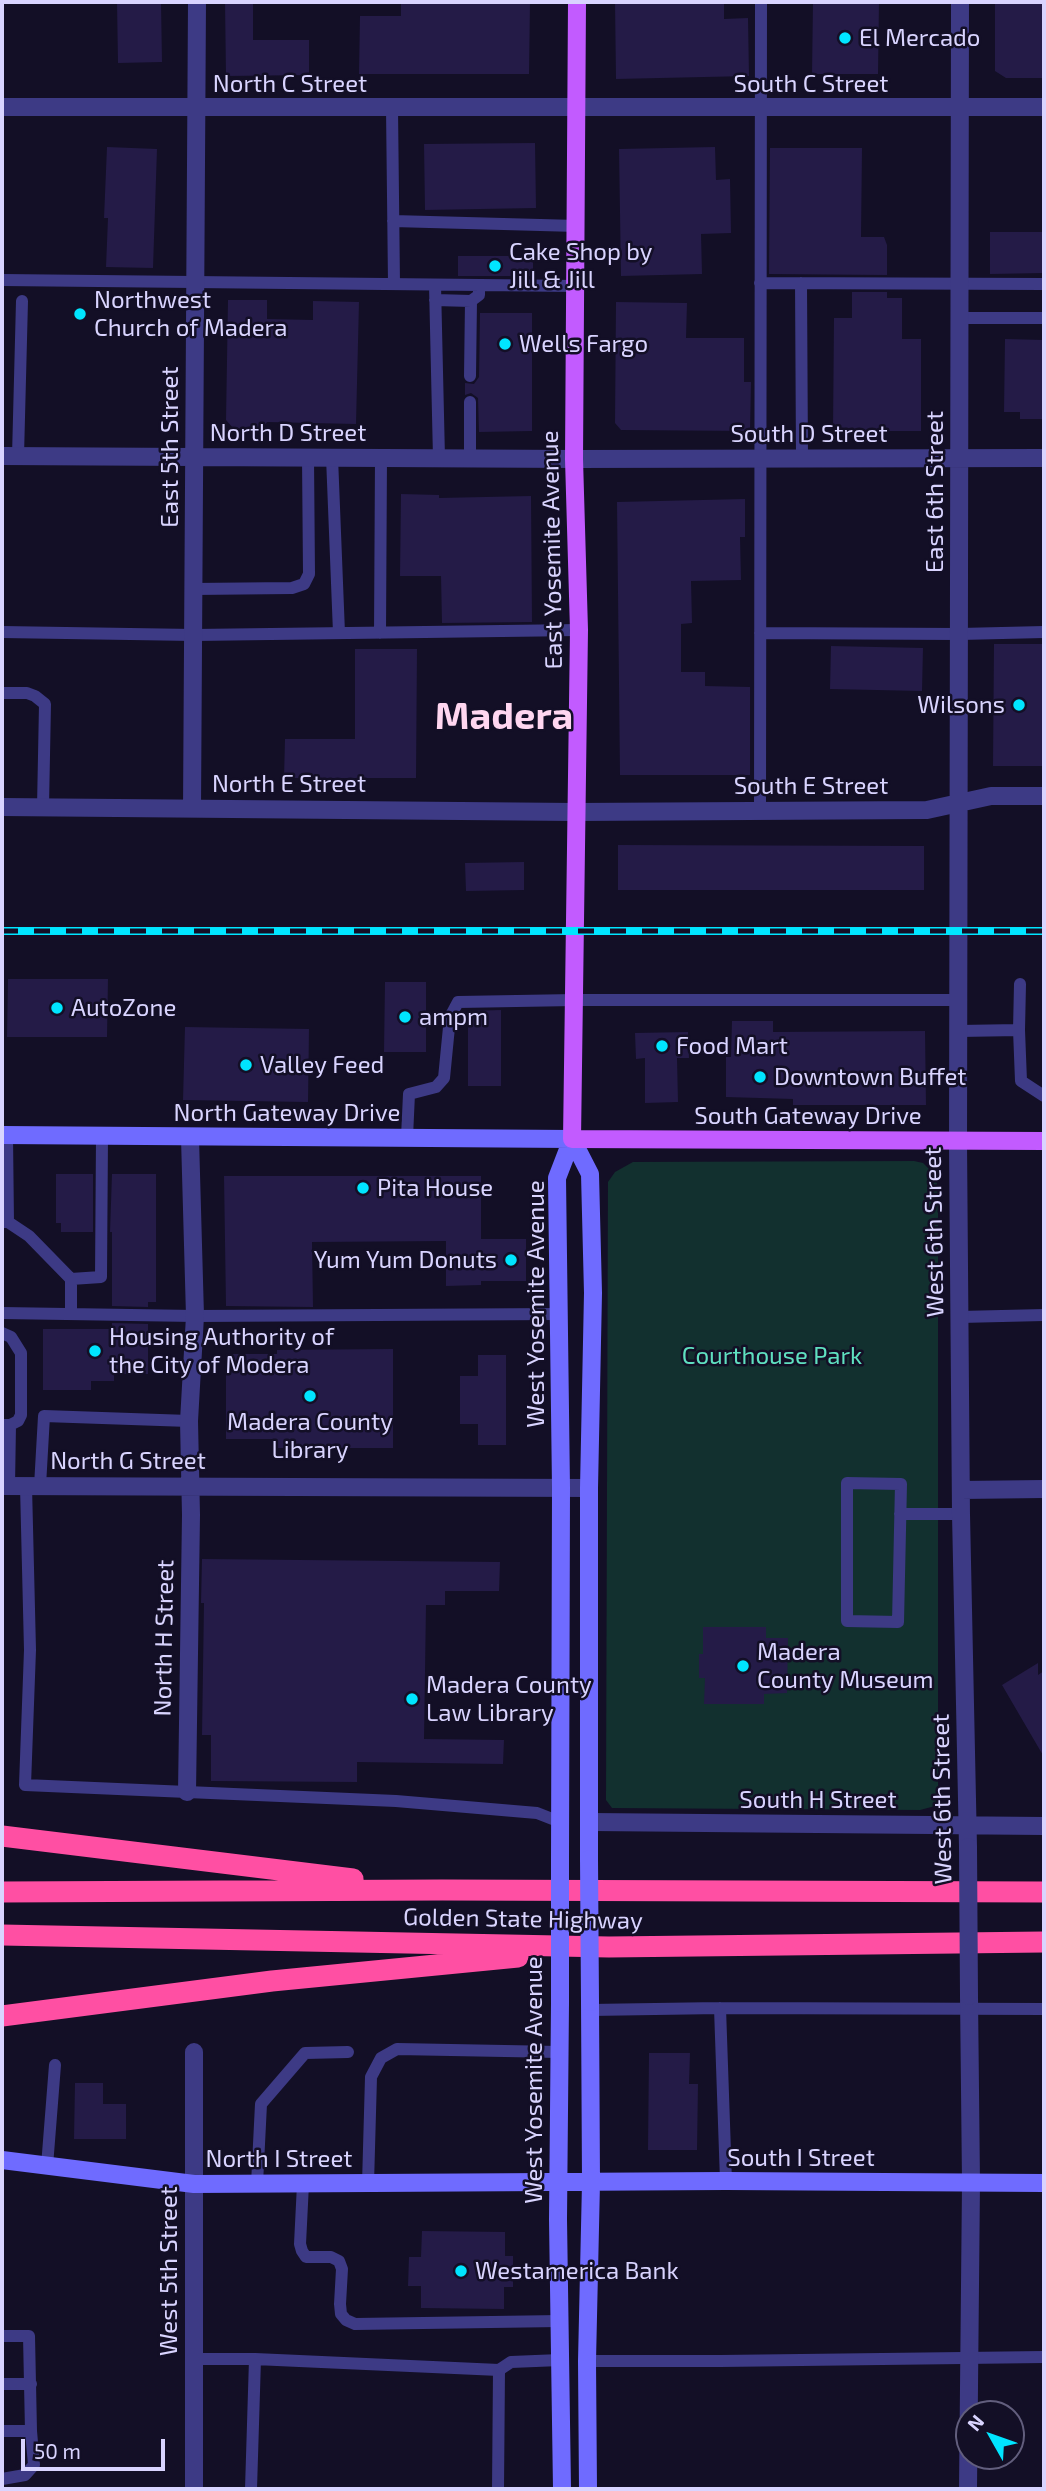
<!DOCTYPE html>
<style>
body{margin:0}
#map{position:relative;width:1046px;height:2491px;overflow:hidden;background:#130f26;font-family:"Exo 2",sans-serif}
canvas{display:block}
.frame{position:absolute;inset:0;border:4px solid #d9d4ff;pointer-events:none}
.north{position:absolute;left:955px;top:2400px;width:70px;height:70px;box-sizing:border-box;background:#130f26;border:2px solid #625e7d;border-radius:50%;rotate:310deg;font-size:19px;font-weight:700;line-height:28px;text-align:center;color:#d9d4ff}
.north::after{content:'';display:block;margin:auto;width:24px;height:32px;background:#00e5ff;clip-path:polygon(50% 0,100% 100%,50% 72%,0 100%)}
.scale{position:absolute;left:21px;top:2439px;width:144px;height:32px;box-sizing:border-box;border:4px solid #d9d4ff;border-top:0;padding-left:9px;font-size:21px;line-height:24px;white-space:nowrap;color:#d9d4ff;-webkit-text-stroke:5px #130f26;paint-order:stroke}
</style>
<div id="map">
<canvas width="1046" height="2491"></canvas>
<div class="frame"></div>
<div class="north">N</div>
<div class="scale">50 m</div>
</div>
<script>
const ctx = document.querySelector('canvas').getContext('2d');
ctx.lineJoin = 'round';
function fill(path, color) { ctx.fillStyle = color; ctx.fill(path, 'evenodd'); }
const toPath = rows => new Path2D(rows.map(r => 'M' + r).join(''));
function stroke(path, color, width, dash) { ctx.strokeStyle = color; ctx.lineWidth = width; ctx.lineCap = dash ? 'butt' : 'round'; ctx.setLineDash(dash || []); ctx.stroke(path); }
function write(font, color, halo, rows, align = 'center') {
  ctx.font = font + ' "Exo 2",sans-serif'; ctx.lineWidth = 5; ctx.setLineDash([]); ctx.textBaseline = 'middle'; ctx.strokeStyle = halo; ctx.fillStyle = color; for (const [text, x, y, turn = 0] of rows) {
    ctx.save(); ctx.translate(x, y); ctx.rotate((+turn || 0) * Math.PI / 180); ctx.textAlign = isNaN(turn) ? turn : align; if (halo) ctx.strokeText(text, 0, 0); ctx.fillText(text, 0, 0); ctx.restore();
  }
}
const green = toPath([
 [914,1161,923,1163,929,1169,935,1177,938,1188,938,1799,935,1806,920,1810,612,1808,606,1800,608,1182,615,1172,633,1162]
]);
const building = toPath([
 [117,2,161,2,162,62,118,63],
 [225,2,253,2,253,40,309,40,309,75,226,76],
 [401,2,530,2,529,74,359,74,360,16,401,16],
 [615,2,724,2,724,19,748,18,749,76,616,79],
 [813,2,879,2,878,74,812,74],
 [995,2,1044,2,1044,78,1006,78,995,71],
 [535,143,536,208,425,210,424,144],
 [107,147,157,149,153,268,106,267,108,218,104,218],
 [715,147,716,180,730,179,731,233,701,234,702,274,621,276,619,149],
 [770,148,862,148,861,237,884,237,887,245,887,275,769,274],
 [990,232,1044,232,1044,273,990,274],
 [458,256,533,256,533,276,458,276],
 [852,292,887,292,887,298,902,298,902,339,921,339,921,431,833,431,834,318,852,318],
 [228,300,267,300,267,319,313,320,313,301,359,302,356,424,267,422,261,430,233,428,226,420],
 [616,302,687,303,686,338,744,338,744,382,751,382,750,431,621,430,615,423],
 [480,313,532,313,532,431,479,432,478,398,471,393,465,395,465,383,474,384,479,377],
 [1005,339,1044,340,1044,419,1020,419,1020,412,1004,412],
 [401,494,439,495,439,498,531,496,532,622,442,623,441,576,400,576],
 [745,499,745,537,740,537,741,580,691,581,692,623,681,624,681,672,705,672,705,686,750,687,750,775,620,775,617,502],
 [994,644,1044,644,1044,766,993,766],
 [831,646,923,648,922,691,830,689],
 [355,649,417,649,416,778,284,778,285,739,355,739],
 [618,845,924,846,924,890,618,890],
 [524,862,524,890,466,891,465,863],
 [8,979,108,979,107,1037,7,1037],
 [385,982,426,982,426,1052,384,1052],
 [501,1010,501,1086,468,1086,468,1011],
 [732,1021,773,1021,773,1032,925,1031,926,1105,793,1105,793,1099,726,1097,726,1057,731,1057],
 [185,1027,309,1029,308,1102,183,1100],
 [688,1032,689,1058,677,1058,678,1102,645,1103,645,1058,636,1059,635,1033],
 [56,1174,93,1174,93,1232,61,1232,61,1223,56,1223],
 [112,1174,156,1174,156,1302,148,1302,148,1307,112,1306,112,1232,110,1232],
 [224,1176,481,1176,481,1239,526,1239,526,1281,481,1281,481,1285,446,1286,446,1241,312,1242,313,1307,226,1306],
 [112,1323,148,1324,148,1374,114,1374,114,1381,91,1381,91,1390,43,1390,43,1329,112,1329],
 [393,1349,393,1448,277,1448,277,1439,226,1439,226,1354,277,1354,277,1350],
 [478,1355,506,1355,506,1445,478,1445,478,1424,460,1424,460,1376,478,1376],
 [202,1559,500,1562,499,1591,445,1591,445,1605,426,1605,424,1739,504,1740,503,1764,357,1762,357,1782,211,1781,211,1735,202,1735,204,1603,201,1603],
 [703,1627,766,1627,766,1638,788,1638,787,1693,764,1694,764,1704,704,1704,705,1678,699,1678,699,1654,703,1654],
 [1038,1663,1038,1675,1044,1671,1044,1757,1002,1685],
 [649,2053,690,2053,689,2084,698,2084,697,2150,648,2150],
 [75,2083,103,2083,103,2104,126,2104,126,2139,74,2139],
 [422,2231,505,2232,505,2256,513,2256,513,2287,504,2287,504,2309,421,2308,421,2286,408,2286,409,2257,421,2257]
]);
const lane = toPath([
 [392,108,394,284],
 [393,221,577,226],
 [2,280,576,286],
 [760,283,1044,284],
 [801,283,802,458],
 [435,285,439,458],
 [435,300,471,301,479,295,479,285],
 [960,318,1044,318],
 [470,376,471,301],
 [18,456,22,301],
 [332,457,339,633],
 [470,458,470,402],
 [193,589,292,588,304,584,309,574,308,458],
 [2,632,194,635,579,630],
 [380,633,381,457],
 [760,633,960,634,1044,632],
 [2,693,27,693,35,696,45,704,43,807],
 [760,809,761,2],
 [1019,1030,1020,984],
 [959,1031,1019,1030,1021,1081,1044,1096],
 [407,1137,409,1094,436,1087,444,1078,450,1017,458,1002,575,1000,959,1000],
 [2,1222,8,1222,7,1136],
 [8,1222,29,1236,71,1279],
 [2,1313,195,1316,559,1314],
 [71,1313,71,1279,101,1277,102,1137],
 [960,1317,1044,1315],
 [2,1333,11,1337,21,1353,21,1415,18,1421,10,1425],
 [2,1425,10,1425,9,1486],
 [847,1483,901,1484,898,1622,847,1621,847,1483],
 [26,1486,30,1650,25,1785,396,1801,537,1813,560,1822],
 [40,1486,44,1416,189,1421],
 [900,1514,961,1514],
 [720,2008,726,2181],
 [590,2010,720,2008,1044,2009],
 [47,2166,55,2065],
 [257,2184,261,2104,305,2053,348,2052],
 [303,2184,300,2244,302,2251,306,2257,331,2257,339,2261,342,2269,340,2304,341,2314,346,2320,355,2324,560,2321],
 [368,2184,371,2077,381,2058,397,2049,559,2052],
 [2,2336,29,2336,31,2431],
 [194,2359,255,2359,251,2489],
 [255,2359,499,2370,498,2489],
 [587,2361,720,2361,1044,2357],
 [499,2370,511,2362,560,2360],
 [2,2384,31,2384],
 [2,2431,31,2431,34,2465,25,2475,2,2479]
]);
const street = toPath([
 [960,2,958,1142,961,1514,968,1847],
 [2,107,1044,107],
 [2,456,574,459,1044,458],
 [2,807,575,812,927,810,991,796,1044,796],
 [192,808,197,2],
 [2,1486,589,1488],
 [961,1490,1044,1489],
 [187,1792,191,1515,189,1421,195,1316,190,1138],
 [591,1822,1044,1826],
 [194,2052,194,2489],
 [968,2489,971,2183,969,1996]
]);
const secondary = toPath([
 [2,1135,572,1139],
 [572,1139,590,1174,593,1293,589,1488,589,1859],
 [560,1859,561,1488,557,1178,572,1139],
 [560,2003,558,2219,562,2489],
 [2,2160,194,2184,726,2181,1044,2183],
 [588,2489,587,2361,591,2183,590,2002]
]);
const primary = toPath([
 [577,2,574,459,579,630,572,1139,1044,1141]
]);
const highway = toPath([
 [2,1836,353,1879],
 [2,1892,442,1890,1044,1892],
 [2,1935,609,1947,1044,1942],
 [2,2016,272,1981,518,1957]
]);
const rail = toPath([
 [2,931,1044,931]
]);
const streetBridge = toPath([
 [968,1847,969,1996]
]);
const secondaryBridge = toPath([
 [589,1859,590,2002],
 [560,2003,560,1859]
]);
const markers = [
 [845,38,7,"#00e5ff"],
 [495,266,7,"#00e5ff"],
 [80,314,7,"#00e5ff"],
 [505,344,7,"#00e5ff"],
 [1019,705,7,"#00e5ff"],
 [57,1008,7,"#00e5ff"],
 [405,1017,7,"#00e5ff"],
 [662,1046,7,"#00e5ff"],
 [246,1065,7,"#00e5ff"],
 [760,1077,7,"#00e5ff"],
 [363,1188,7,"#00e5ff"],
 [511,1260,7,"#00e5ff"],
 [95,1351,7,"#00e5ff"],
 [310,1396,7,"#00e5ff"],
 [743,1666,7,"#00e5ff"],
 [412,1699,7,"#00e5ff"],
 [461,2271,7,"#00e5ff"]
];
const poiNames = [
 ["El Mercado",859,38],
 ["Cake Shop by",509,252],
 ["Jill & Jill",509,280],
 ["Northwest",94,300],
 ["Church of Madera",94,328],
 ["Wells Fargo",519,344],
 ["Wilsons",1005,705,"right"],
 ["AutoZone",71,1008],
 ["ampm",419,1017],
 ["Food Mart",676,1046],
 ["Valley Feed",260,1065],
 ["Downtown Buffet",774,1077],
 ["Pita House",377,1188],
 ["Yum Yum Donuts",497,1260,"right"],
 ["Housing Authority of",109,1337],
 ["the City of Modera",109,1365],
 ["Madera County",310,1422,"center"],
 ["Library",310,1450,"center"],
 ["Madera",757,1652],
 ["County Museum",757,1680],
 ["Madera County",426,1685],
 ["Law Library",426,1713],
 ["Westamerica Bank",475,2271]
];
const streetNames = [
 ["North C Street",290,84],
 ["South C Street",811,84],
 ["North D Street",288,433],
 ["South D Street",809,434],
 ["East 5th Street",170,447,-90],
 ["East 6th Street",935,492,-90],
 ["East Yosemite Avenue",552,550,-91],
 ["North E Street",289,784],
 ["South E Street",811,786],
 ["North Gateway Drive",287,1113],
 ["South Gateway Drive",808,1116],
 ["West 6th Street",934,1232,-91],
 ["West Yosemite Avenue",536,1304,-90],
 ["North G Street",128,1461],
 ["North H Street",164,1638,-89],
 ["West 6th Street",942,1799,-91],
 ["South H Street",818,1800],
 ["Golden State Highway",523,1919,1],
 ["West Yosemite Avenue",534,2080,-90],
 ["South I Street",801,2158],
 ["North I Street",279,2159],
 ["West 5th Street",169,2271,-90]
];
const parkNames = [
 ["Courthouse Park",772,1356]
];
const townNames = [
 ["Madera",504,716]
];
fill(green, '#12302f');
fill(building, '#241b47');
stroke(lane, '#3d3a85', 12);
stroke(street, '#3d3a85', 18);
stroke(secondary, '#6f6bff', 18);
stroke(primary, '#c25bff', 18);
stroke(highway, '#ff4fa3', 21);
stroke(rail, '#00e5ff', 8);
stroke(rail, '#130f26', 5, [16]);
stroke(streetBridge, '#3d3a85', 18);
stroke(secondaryBridge, '#6f6bff', 18);
for (const [x, y, r, color] of markers) { const dot = new Path2D(); dot.arc(x, y, r, 0, 2 * Math.PI); ctx.fillStyle = color; ctx.fill(dot); stroke(dot, '#130f26', 2.5); }
write('24px', '#d9d4ff', '#130f26', poiNames, 'left');
write('24px', '#d9d4ff', '#130f26', streetNames);
write('24px', '#5fe0c0', '#130f26', parkNames);
write('bold 38px', '#ffd6f0', '#130f26', townNames);
</script>
